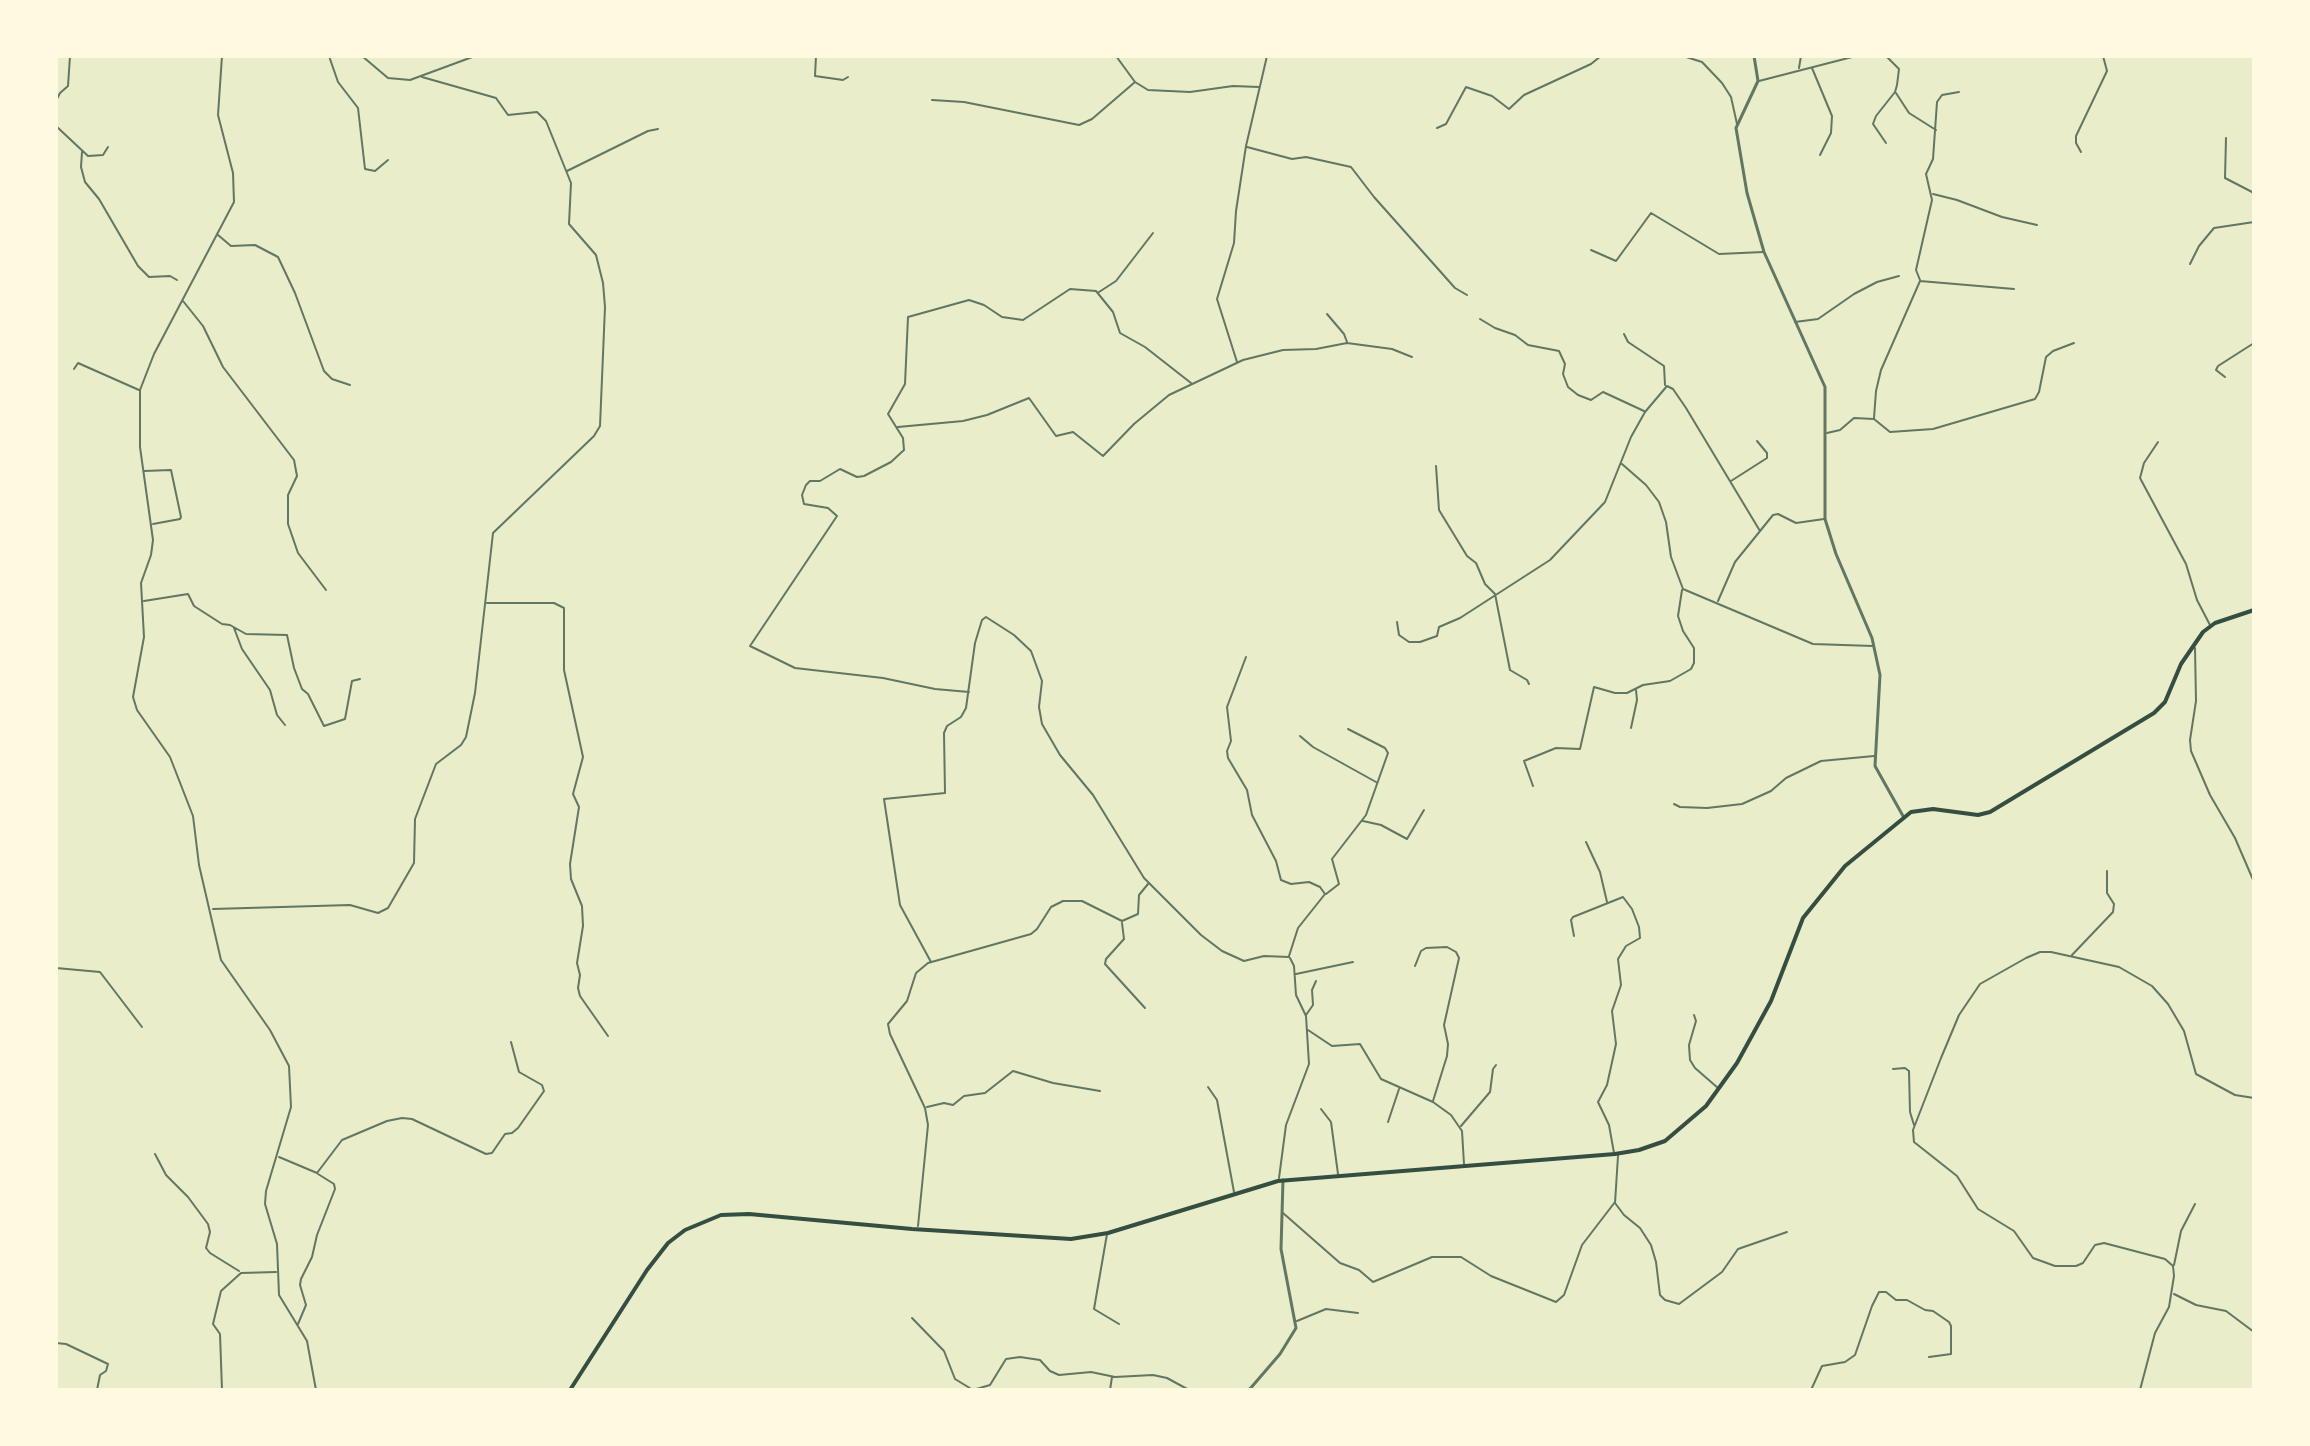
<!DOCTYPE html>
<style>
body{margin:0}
#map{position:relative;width:2310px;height:1446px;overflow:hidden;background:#e9edc9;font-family:Helvetica,sans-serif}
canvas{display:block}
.frame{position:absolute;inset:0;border:58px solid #fefae0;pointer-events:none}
</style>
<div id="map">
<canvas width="2310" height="1446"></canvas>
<div class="frame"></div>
</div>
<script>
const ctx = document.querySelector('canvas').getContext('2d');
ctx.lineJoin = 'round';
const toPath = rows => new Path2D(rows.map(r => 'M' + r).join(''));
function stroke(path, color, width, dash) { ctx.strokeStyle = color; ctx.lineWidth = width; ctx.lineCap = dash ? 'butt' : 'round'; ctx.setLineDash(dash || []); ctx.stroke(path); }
const minor = toPath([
 [222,56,218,115,233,173,234,202,154,354,140,390,140,447,153,540,151,555,141,583,144,637,133,697,137,710,170,757,193,816,199,865,221,960,270,1030,289,1066,291,1107,266,1191,265,1204,277,1244,279,1295,307,1341,316,1390],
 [329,56,338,82,358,108,365,169,375,171,388,160],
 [362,56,388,78,410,80,475,56],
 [816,56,815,76,843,80,848,77],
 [1116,56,1135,82,1148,90,1190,92,1233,86,1259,87],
 [1683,56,1702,62,1722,83,1731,97,1737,124],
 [1799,68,1801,56],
 [1812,68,1832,116,1831,133,1820,155],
 [1759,81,1856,56],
 [1896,93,1909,113,1936,130],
 [932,100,964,102,1079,125,1092,119,1135,82],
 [56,101,60,93,68,86,70,56],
 [56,126,88,156,103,155,108,147],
 [1437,128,1446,124,1466,87,1492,96,1509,109,1524,95,1591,64,1601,56],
 [2226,138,2225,178,2254,193],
 [1886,143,1873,124,1876,116,1895,92,1897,85,1899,69,1886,56],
 [1247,147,1292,159,1306,157,1351,167,1374,197,1455,288,1467,295],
 [82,152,81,167,85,182,99,199,138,266,149,277,170,276,177,280],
 [2081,152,2076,143,2076,136,2107,71,2103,56],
 [567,171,648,131,658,129],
 [1933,194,1957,200,2002,217,2037,225],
 [218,235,231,246,255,245,278,257,295,293,324,371,332,379,350,385],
 [1591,250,1616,261,1651,213,1719,254,1763,252],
 [2190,264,2199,246,2214,228,2254,222],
 [1920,280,1916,270,1932,200,1926,174,1933,159,1937,102,1942,95,1959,92],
 [1099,292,1116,281,1153,233],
 [183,301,203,326,223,367,294,460,297,476,288,495,288,524,298,553,326,590],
 [1327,314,1344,334,1347,342],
 [1480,319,1495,328,1515,335,1528,345,1559,351,1565,364,1563,374,1568,387,1578,395,1591,400,1603,392,1644,411],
 [1795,322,1818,319,1854,294,1877,282,1899,276],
 [1624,334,1628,342,1664,366,1665,385],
 [1237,362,1217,299,1234,243,1236,211,1246,146,1267,56],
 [74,369,78,363,139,390],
 [2225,377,2216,370,2218,366,2254,343],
 [1874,418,1876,391,1881,370,1920,281,2014,289],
 [898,427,963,421,987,415,1029,398,1056,436,1073,432,1103,456,1134,424,1169,395,1243,360,1283,350,1316,349,1347,343,1392,349,1412,357],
 [1827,433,1840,430,1854,418,1874,419,1890,432,1933,429,2035,399,2039,392,2046,357,2053,351,2074,343],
 [2158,442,2144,463,2140,478,2186,564,2197,600,2210,625],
 [1622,464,1646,485,1659,502,1666,522,1671,557,1683,589,1813,644,1873,646],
 [1436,466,1439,510,1467,556,1476,563,1485,584,1495,594,1510,670,1527,680,1529,684],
 [144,471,171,470,181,517,180,519,153,524],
 [1731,481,1767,458,1767,453,1757,441],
 [144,601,188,594,194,606,222,624,230,625,246,634,287,635,294,668,302,689,308,694,324,726,345,719,352,681,360,679],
 [1718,601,1735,562,1773,515,1778,514,1796,523,1824,519],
 [487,603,554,603,564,608,564,670,583,757,573,794,579,807,570,864,571,879,582,906,583,926,577,963,580,975,578,988,580,996,608,1036],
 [1397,622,1399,635,1409,642,1420,642,1437,636,1439,627,1460,618,1550,560,1605,502,1631,437,1645,412,1667,386,1673,389,1686,408,1760,531],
 [234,628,242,649,270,690,277,715,285,725],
 [2195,648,2196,701,2190,740,2191,751,2210,795,2235,838,2254,882],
 [1246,657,1227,707,1231,741,1227,751,1228,758,1247,790,1252,815,1276,861,1281,880,1291,884,1309,882,1320,887,1325,894,1298,928,1289,956],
 [969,692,935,689,883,678,795,668,750,646,837,516,828,508,804,504,802,495,806,485,810,481,820,481,840,469,857,477,864,476,891,462,904,450,903,438,888,414,905,384,908,317,969,300,984,305,1002,317,1023,320,1070,289,1096,291,1113,312,1120,333,1145,347,1191,383],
 [1631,728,1637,700,1636,690],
 [1300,736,1313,747,1376,782],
 [1533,786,1524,761,1556,748,1580,749,1594,687,1615,693,1627,693,1643,685,1670,681,1691,669,1694,663,1694,648,1683,631,1678,616,1682,590],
 [1674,804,1680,807,1707,808,1742,804,1771,791,1786,778,1821,761,1874,756],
 [1363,821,1381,825,1407,839,1424,810],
 [1586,842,1600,872,1607,902],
 [1326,894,1339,884,1332,859,1366,815,1388,753,1385,748,1348,729],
 [213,909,350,905,378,913,388,908,414,863,415,819,436,764,461,745,466,737,475,693,493,533,594,436,600,426,605,307,603,283,596,255,569,224,571,183,546,121,537,112,508,115,496,98,422,77],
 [1122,923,1124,939,1106,959,1105,964,1145,1008],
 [1574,936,1571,920,1573,917,1623,897,1632,909,1639,927,1640,938,1626,946,1618,959,1621,985,1612,1011,1616,1044,1607,1085,1598,1102,1609,1125,1614,1153],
 [2072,955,2113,912,2114,904,2107,893,2107,871],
 [931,962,900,905,884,799,945,793,944,733,947,726,961,717,966,708,975,643,982,620,986,617,1014,635,1031,651,1042,681,1039,707,1042,724,1060,755,1093,795,1144,878,1201,935,1222,951,1244,961,1264,956,1289,957],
 [1415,966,1421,951,1426,948,1447,947,1456,952,1459,958,1444,1025,1448,1044,1447,1056,1433,1101],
 [56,968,100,972,142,1027],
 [1296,974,1353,962],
 [1306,1015,1313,1005,1312,990,1316,981],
 [1694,1015,1696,1021,1689,1045,1690,1060,1695,1068,1718,1088],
 [1308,1030,1332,1046,1360,1044,1381,1079,1433,1102,1451,1115,1462,1131,1464,1164],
 [1893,1069,1905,1068,1909,1071,1910,1112,1914,1125],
 [1208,1087,1217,1100,1234,1192],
 [927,1107,944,1103,953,1105,964,1096,985,1093,1013,1071,1053,1083,1100,1091],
 [1321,1109,1331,1122,1338,1174],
 [1388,1122,1399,1089],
 [1461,1126,1490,1092,1493,1069,1496,1065],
 [155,1154,166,1175,188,1197,208,1224,210,1232,206,1248,210,1253,239,1271],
 [1618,1156,1615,1203,1624,1215,1640,1228,1651,1245,1656,1262,1660,1295,1665,1300,1679,1304,1722,1272,1738,1249,1787,1232],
 [279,1157,317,1173,342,1140,387,1121,402,1118,412,1119,486,1154,492,1153,505,1134,512,1133,518,1128,544,1091,542,1085,519,1072,511,1042],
 [1279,1178,1286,1125,1309,1064,1306,1016,1296,995,1294,966,1290,958],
 [1283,1213,1340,1263,1359,1270,1373,1282,1432,1257,1461,1257,1491,1276,1556,1302,1564,1295,1582,1245,1615,1202],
 [918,1226,928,1125,925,1108,890,1034,888,1024,907,1001,916,973,928,963,1031,934,1037,929,1051,907,1063,901,1082,901,1122,921,1138,914,1139,895,1148,884],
 [1107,1234,1094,1309,1119,1324],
 [2174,1265,2181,1231,2195,1204],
 [2174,1294,2196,1305,2226,1311,2254,1332],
 [912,1318,944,1351,955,1379,973,1390,990,1385,1006,1359,1020,1357,1040,1360,1050,1371,1059,1375,1091,1372,1115,1377,1153,1375,1167,1378,1189,1390],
 [1297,1321,1326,1309,1358,1313],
 [298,1324,306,1305,300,1285,301,1279,312,1257,317,1235,335,1189,334,1184,318,1174],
 [56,1343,66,1344,108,1364,106,1371,100,1375,97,1390],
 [222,1390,220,1334,213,1324,221,1291,241,1273,276,1272],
 [1110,1390,1112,1377],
 [1811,1390,1822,1366,1845,1362,1855,1355,1872,1306,1879,1292,1886,1292,1896,1300,1907,1300,1925,1310,1933,1311,1949,1322,1951,1326,1951,1354,1929,1357],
 [2140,1390,2155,1333,2169,1307,2174,1276,2173,1266,2165,1259,2104,1243,2095,1245,2083,1263,2076,1266,2055,1266,2033,1258,2014,1231,1978,1209,1957,1176,1914,1142,1913,1130,1941,1058,1959,1015,1980,984,2026,958,2040,952,2051,952,2119,967,2152,986,2168,1004,2184,1031,2196,1074,2235,1095,2254,1098]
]);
const tertiary = toPath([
 [1754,56,1758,81,1736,128,1747,193,1764,252,1825,387,1825,519,1836,554,1872,638,1880,675,1875,766,1903,816],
 [1249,1390,1280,1354,1296,1328,1281,1249,1283,1180]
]);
const trunk = toPath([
 [570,1390,647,1270,668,1243,685,1230,721,1215,749,1214,912,1229,1071,1239,1108,1233,1278,1181,1615,1154,1639,1150,1665,1141,1706,1106,1737,1063,1771,1001,1803,918,1845,866,1911,812,1933,809,1978,815,1990,812,2154,713,2165,702,2181,664,2203,632,2215,623,2254,610]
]);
stroke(minor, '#617663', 2);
stroke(tertiary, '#617663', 3);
stroke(trunk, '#344e41', 4);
</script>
